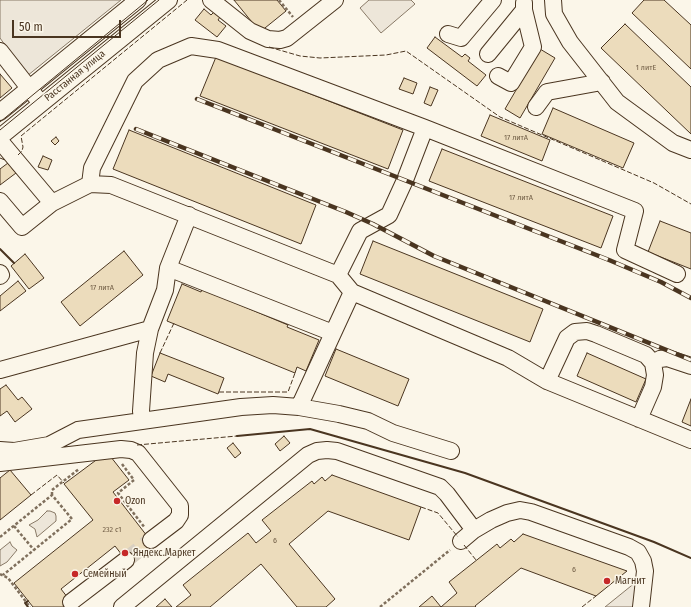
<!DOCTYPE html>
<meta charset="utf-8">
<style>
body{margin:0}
#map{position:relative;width:691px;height:607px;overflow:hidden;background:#fbf6e9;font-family:"Fira Sans Condensed",sans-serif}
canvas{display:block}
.scale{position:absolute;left:12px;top:20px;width:109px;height:18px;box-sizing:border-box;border:2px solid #4a3520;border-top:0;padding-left:5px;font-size:12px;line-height:14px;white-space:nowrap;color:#4a3520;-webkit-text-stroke:3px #fbf6e9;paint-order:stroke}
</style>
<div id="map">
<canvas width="691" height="607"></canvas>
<div class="scale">50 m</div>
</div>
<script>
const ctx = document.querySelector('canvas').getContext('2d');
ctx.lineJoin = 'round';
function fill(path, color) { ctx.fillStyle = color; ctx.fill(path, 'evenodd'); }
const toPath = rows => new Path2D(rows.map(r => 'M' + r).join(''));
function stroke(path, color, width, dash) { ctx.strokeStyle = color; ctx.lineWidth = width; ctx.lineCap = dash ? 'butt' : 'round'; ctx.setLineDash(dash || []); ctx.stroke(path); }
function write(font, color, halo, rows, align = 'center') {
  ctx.font = font + ' "Fira Sans Condensed",sans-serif'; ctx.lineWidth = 3; ctx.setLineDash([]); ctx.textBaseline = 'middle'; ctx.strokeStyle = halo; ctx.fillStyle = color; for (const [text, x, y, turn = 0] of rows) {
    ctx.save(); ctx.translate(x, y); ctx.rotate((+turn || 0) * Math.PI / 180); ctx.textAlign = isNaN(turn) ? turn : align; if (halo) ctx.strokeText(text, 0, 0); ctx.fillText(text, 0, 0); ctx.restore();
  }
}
const green = toPath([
 [0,0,121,0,27,76,0,38,0,0],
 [369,0,411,0,415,4,381,33,360,8,369,0],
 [47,511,50,511,55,513,56,516,56,521,37,537,35,529,29,525,38,520,47,511],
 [10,542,12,546,17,550,7,562,0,566,0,550,10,542],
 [636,582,635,607,605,607,636,582]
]);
const building = toPath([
 [234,0,277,0,286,11,260,32,234,0],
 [644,0,664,0,691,25,691,69,632,13,644,0],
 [204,9,211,15,214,12,220,17,218,20,226,26,217,37,195,20,204,9],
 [625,24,691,87,691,134,601,48,625,24],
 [435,37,462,57,465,54,470,58,468,61,486,75,477,86,427,48,435,37],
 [540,49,555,58,520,118,505,109,540,49],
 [216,57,403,130,388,169,200,96,216,57],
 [0,74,12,88,0,98,0,74],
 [404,78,417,83,413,94,399,89,404,78],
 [430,87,438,90,431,106,424,103,430,87],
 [553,108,634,143,623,168,542,134,553,108],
 [490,115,550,140,542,161,481,136,490,115],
 [129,130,316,205,301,244,113,169,129,130],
 [56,137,59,141,55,145,51,141,56,137],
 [442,149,613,216,601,248,429,181,442,149],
 [43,156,52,160,48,170,38,167,43,156],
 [8,163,16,173,0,185,0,169,8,163],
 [660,221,691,233,691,269,648,252,660,221],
 [373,241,543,309,530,342,360,274,373,241],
 [124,251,143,275,80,326,61,302,124,251],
 [25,254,44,278,29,289,11,266,25,254],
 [18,281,26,291,0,311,0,296,18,281],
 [182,284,201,292,202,289,288,325,287,327,319,340,306,371,297,367,295,373,167,321,182,284],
 [336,349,409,379,398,406,325,376,336,349],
 [160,353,224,378,218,394,168,374,165,382,151,376,160,353],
 [587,353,646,379,636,402,577,376,587,353],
 [6,385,18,400,22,397,32,409,15,422,7,411,0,416,0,389,6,385],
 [691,399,691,426,682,422,691,399],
 [284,436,290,443,280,451,275,444,284,436],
 [233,443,241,453,235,458,227,448,233,443],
 [107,452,129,480,113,492,154,545,129,564,115,546,61,589,75,607,33,607,14,583,93,520,64,484,107,452],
 [10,470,31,495,0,520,0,478,10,470],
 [332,475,421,507,409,540,328,511,289,544,335,599,326,607,297,607,261,564,210,607,176,607,191,595,183,585,248,533,256,543,271,531,262,520,312,481,314,484,322,477,325,481,332,475],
 [523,534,627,571,596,596,521,568,475,606,476,607,419,607,432,596,441,607,457,593,449,582,497,544,500,548,511,539,514,542,523,534],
 [165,599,172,607,156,607,165,599]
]);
const minorTunnel = toPath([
 [126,560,151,540]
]);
const path = toPath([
 [279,0,293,17],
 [122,464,134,480,118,493,145,528],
 [52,495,52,490,79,469],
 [14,526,34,550],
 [0,537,52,495,72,519,3,575],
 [0,574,8,578,30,607],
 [380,607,450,550]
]);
const minor = toPath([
 [211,0,250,31,268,39,280,40,287,38,335,0],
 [553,0,554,14,570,42,617,102,673,143,691,150],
 [448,34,461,38,493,0],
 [0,51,36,97],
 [488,54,524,10,524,3],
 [498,76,511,83,533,47,524,10],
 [536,107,547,92,602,82],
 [0,112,138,0],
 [0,137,169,0],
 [0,141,52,203,90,184,111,185,338,275,352,292,508,358,547,381,691,440],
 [90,184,92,168,135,81,158,60,191,46,218,50,425,128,635,211,625,250,677,274],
 [0,201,22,227,52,203],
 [168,268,333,333],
 [0,273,1,275,0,276],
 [338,275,360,231,389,215,405,180,425,128],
 [653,363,660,359,667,358,691,366],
 [0,370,150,329,165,290,168,268,189,215],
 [547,381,567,338,575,332,587,331,596,334,646,355,653,363,655,375,653,387,639,419],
 [299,407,352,292],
 [142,421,141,411,145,353,150,329],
 [0,450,14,451,49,445,78,430,241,407,273,405,299,407,339,414,368,421,393,433,451,451],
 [0,463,121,449,131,450,138,453,180,506,180,515,176,521,151,540],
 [461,541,474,530],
 [71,602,126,560],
 [122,607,308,455,317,451,327,450,337,451,440,487,447,494,474,530,491,520,507,513,520,510,531,512,629,547,638,552,643,561,645,571,641,607]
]);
const tram = toPath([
 [0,122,148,0],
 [0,130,159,0]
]);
const rail = toPath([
 [197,99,609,260,661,282,691,298],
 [136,129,346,212,373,224,434,256,691,360]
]);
const fence = toPath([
 [269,47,300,56,320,58,386,55,406,51,500,117,654,183,691,204],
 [18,155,22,151,23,147,21,136,187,0],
 [0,158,5,160],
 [160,353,174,323],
 [219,392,288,392,295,373],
 [137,445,237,436],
 [31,495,57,475,64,483],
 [421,507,438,513,458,537],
 [464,545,476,560],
 [582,607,596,596]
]);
const wall = toPath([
 [0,249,14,263],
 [237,436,310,429,465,473,654,542,691,558],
 [28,607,25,603,28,601]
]);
const markers = [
 [117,501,4,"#c62828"],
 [125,553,4,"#c62828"],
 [75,574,4,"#c62828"],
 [607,581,4,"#c62828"]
];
const numberNames = [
 ["1 литЕ",646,68],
 ["17 литА",516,138],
 ["17 литА",521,198],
 ["17 литА",102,288],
 ["232 с1",112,530],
 ["6",275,541],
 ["6",574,570]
];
const streetNames = [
 ["Расстанная улица",75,76,-39]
];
const poiNames = [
 ["Ozon",125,501],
 ["Яндекс.Маркет",133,553],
 ["Семейный",83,574],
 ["Магнит",615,581]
];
fill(green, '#ede6d9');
stroke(green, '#887966', 1);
fill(building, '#ecdcbc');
stroke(building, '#4a3520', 1);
stroke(minorTunnel, '#d8cfc1', 16, [16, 8]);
stroke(minor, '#4a3520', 18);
stroke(path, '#7f6f5c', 2.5, [3, 2]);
stroke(minor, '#fbf6e9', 16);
stroke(tram, '#4a3520', 1);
stroke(rail, '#4a3520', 4.5);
stroke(rail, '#fbf6e9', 3, [9]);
stroke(fence, '#4a3520', 1, [5, 2]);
stroke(wall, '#4a3520', 2);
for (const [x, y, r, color] of markers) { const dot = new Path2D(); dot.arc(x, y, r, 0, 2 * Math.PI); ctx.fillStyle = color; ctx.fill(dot); stroke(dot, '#fbf6e9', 1.5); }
write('8px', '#725f47', null, numberNames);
write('10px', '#4a3520', '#fbf6e9', streetNames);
write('10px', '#4a3520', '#fbf6e9', poiNames, 'left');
</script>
